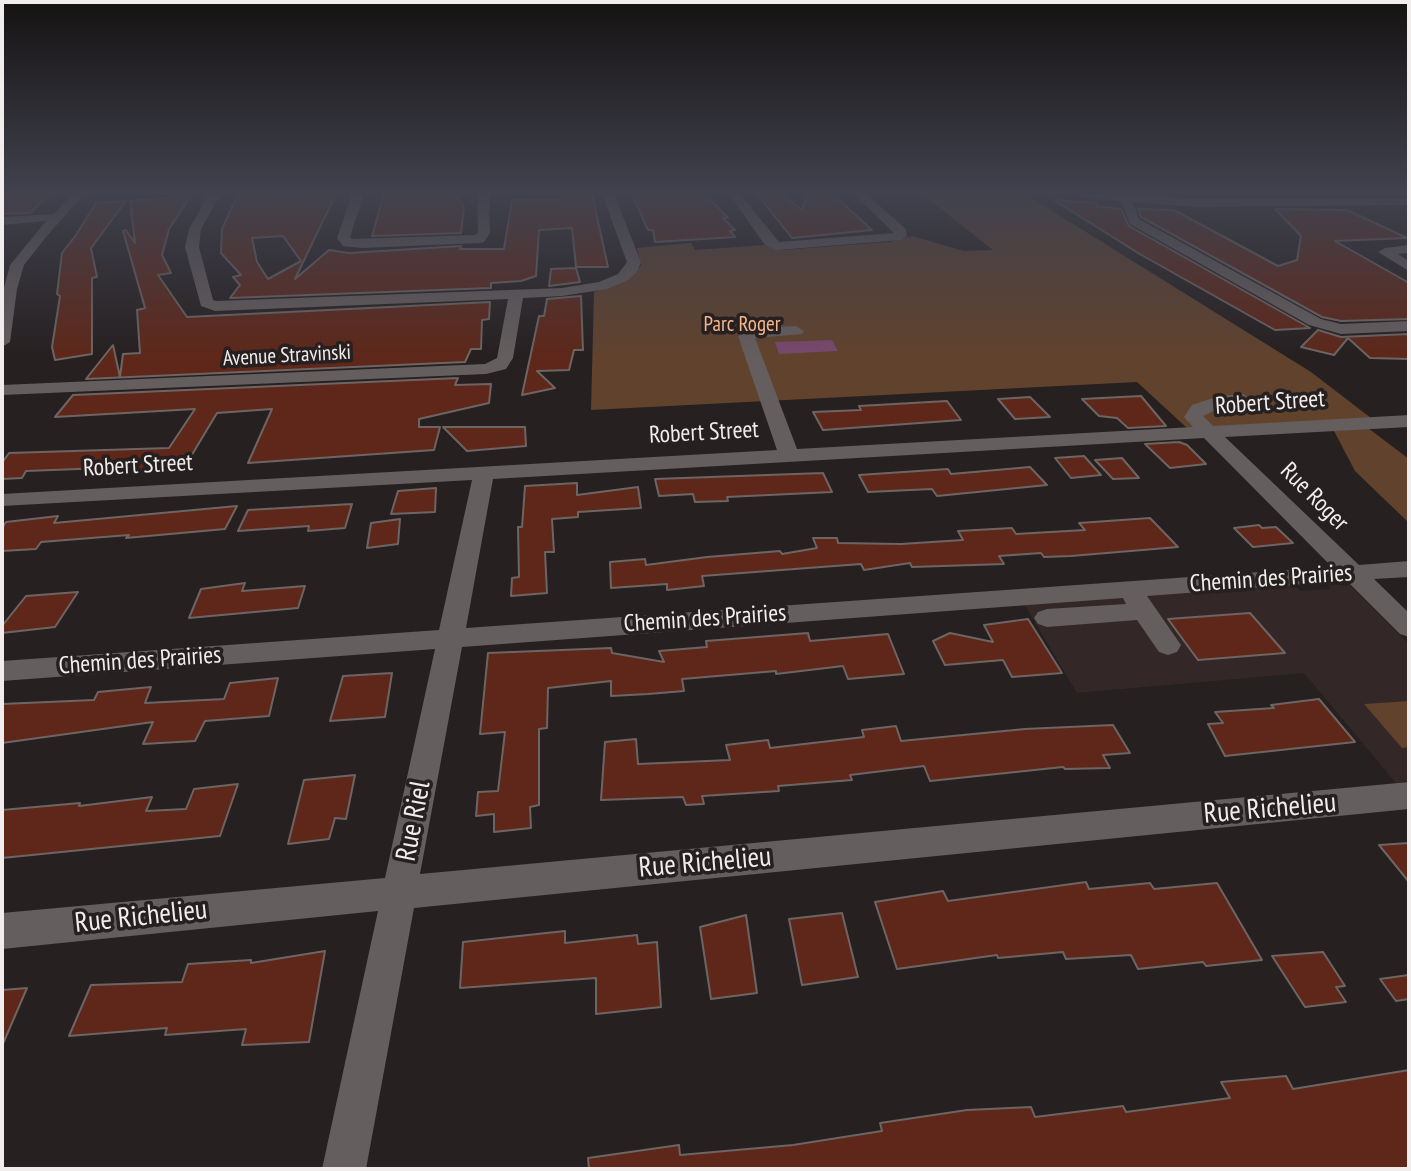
<!DOCTYPE html>
<style>
body{margin:0}
#map{position:relative;width:1411px;height:1171px;overflow:hidden;background:#262020;font-family:"PT Sans Narrow",sans-serif}
canvas{display:block}
.frame{position:absolute;inset:0;border:4px solid #f1eded;pointer-events:none}
</style>
<div id="map">
<canvas width="1411" height="1171"></canvas>
<div class="frame"></div>
</div>
<script>
const ctx = document.querySelector('canvas').getContext('2d');
ctx.lineJoin = 'round';
function fill(path, color) { ctx.fillStyle = color; ctx.fill(path, 'evenodd'); }
const toPath = rows => new Path2D(rows.map(r => 'M' + r).join(''));
function stroke(path, color, width, dash) { ctx.strokeStyle = color; ctx.lineWidth = width; ctx.lineCap = dash ? 'butt' : 'round'; ctx.setLineDash(dash || []); ctx.stroke(path); }
function write(font, color, halo, rows, align = 'center') {
  ctx.font = font + ' "PT Sans Narrow",sans-serif'; ctx.lineWidth = 7; ctx.setLineDash([]); ctx.textBaseline = 'middle'; ctx.strokeStyle = halo; ctx.fillStyle = color; for (const [text, x, y, turn = 0] of rows) {
    ctx.save(); ctx.translate(x, y); ctx.rotate((+turn || 0) * Math.PI / 180); ctx.textAlign = isNaN(turn) ? turn : align; if (halo) ctx.strokeText(text, 0, 0); ctx.fillText(text, 0, 0); ctx.restore();
  }
}
const built = toPath([
 [1293,583,1300,591,1331,589,1327,583,1347,586,1349,584,1409,644,1409,781,1396,783,1304,673,1077,693,1024,604]
]);
const green = toPath([
 [922,194,1025,194,1311,372,1371,418,1187,428,1137,382,591,410,594,292,634,275,641,265,637,248,691,243,695,250,765,245,783,250,889,242,912,236,964,251,993,250],
 [1368,428,1409,459,1409,523,1355,471,1334,431],
 [1409,701,1409,747,1402,748,1364,704]
]);
const water = toPath([
 [832,340,838,351,779,354,775,342]
]);
const building = toPath([
 [2,194,50,194,30,213,2,214,2,194],
 [238,194,307,197,309,194,336,194,295,279,329,250,349,253,461,246,460,249,504,249,512,200,562,199,562,194,592,194,608,267,576,267,572,228,539,230,536,276,521,281,491,283,491,288,230,298,240,285,233,277,241,275,221,253,222,229,238,194],
 [283,236,301,261,268,279,257,262,252,238,283,236],
 [384,194,456,194,464,207,461,233,372,236,384,194],
 [632,194,705,194,728,218,723,218,735,230,730,231,735,237,655,242,653,230,648,230,632,194],
 [757,194,782,194,802,210,808,194,833,194,872,230,792,238,757,194],
 [191,196,169,229,162,255,171,273,158,275,187,317,490,302,489,319,482,320,481,349,471,349,465,362,86,379,113,345,120,377,123,354,140,353,137,310,145,308,123,231,126,230,135,243,130,201,191,196],
 [1054,200,1096,203,1097,206,1121,209,1129,226,1310,328,1275,330,1138,253,1054,200],
 [126,201,91,248,97,277,92,278,92,354,55,360,52,347,60,296,57,294,62,253,76,235,96,203,126,201],
 [1138,209,1174,210,1278,266,1297,260,1301,236,1275,209,1347,210,1407,238,1335,241,1409,283,1409,319,1341,321,1322,317,1141,217,1138,209],
 [576,268,580,282,549,286,551,269,576,268],
 [581,296,583,350,574,350,569,370,537,371,555,388,522,395,539,316,544,316,547,299,581,296],
 [1318,330,1341,337,1409,334,1409,359,1370,358,1348,338,1334,355,1301,347,1318,330],
 [458,378,455,385,491,384,489,403,419,419,419,427,440,427,434,450,248,463,272,409,217,413,187,463,172,470,102,472,104,468,26,471,22,478,2,479,2,463,9,453,169,448,195,409,55,417,73,395,458,378],
 [1141,396,1166,426,1128,428,1117,418,1099,416,1082,399,1141,396],
 [1030,397,1050,417,1015,419,998,399,1030,397],
 [947,401,961,420,823,430,813,412,861,410,859,406,947,401],
 [443,427,525,427,526,446,467,451,443,427],
 [1179,442,1187,445,1206,464,1170,468,1145,444,1179,442],
 [1084,456,1101,475,1071,478,1055,458,1084,456],
 [1122,458,1139,478,1113,479,1095,460,1122,458],
 [1030,467,1047,485,937,496,932,489,868,492,859,475,948,469,951,474,1030,467],
 [823,473,832,492,727,497,728,501,695,502,693,494,659,496,655,479,823,473],
 [577,483,577,495,638,487,641,508,578,512,578,517,552,519,554,552,545,552,547,593,511,596,512,578,519,577,518,527,522,527,525,486,577,483],
 [436,488,435,512,391,514,398,491,436,488],
 [352,504,345,528,308,531,309,526,238,531,248,510,352,504],
 [237,506,225,529,126,538,129,535,41,542,36,549,2,551,2,528,6,522,58,516,54,523,237,506],
 [1150,518,1178,547,1071,556,1044,557,1041,553,999,556,1004,564,912,567,910,563,864,570,861,564,702,576,704,586,667,590,667,584,611,588,610,562,645,559,646,565,707,557,780,551,782,554,817,548,813,538,837,538,838,543,901,544,963,540,958,531,1012,528,1016,534,1085,530,1079,523,1150,518],
 [400,519,398,544,367,548,371,523,400,519],
 [1259,525,1262,528,1276,527,1293,543,1253,547,1234,528,1259,525],
 [245,583,242,591,305,586,298,608,189,618,201,589,245,583],
 [78,592,55,627,2,633,2,626,26,596,78,592],
 [1250,613,1285,653,1198,660,1168,619,1250,613],
 [1028,619,1062,673,1012,677,1003,660,945,665,933,641,950,633,993,642,984,625,1028,619],
 [808,633,810,641,888,634,904,674,848,679,843,666,776,674,776,671,682,679,684,691,648,694,611,696,611,681,548,688,547,728,539,729,539,805,530,807,531,828,494,832,494,814,476,816,478,792,498,791,505,732,480,734,488,653,611,648,612,653,664,662,659,651,707,647,706,641,808,633],
 [392,673,385,717,330,721,343,676,392,673],
 [278,678,269,716,205,721,195,741,143,744,153,722,2,743,2,704,94,700,98,692,151,687,145,703,224,699,230,683,278,678],
 [1319,699,1355,742,1225,756,1208,724,1223,723,1215,712,1274,708,1271,705,1319,699],
 [1113,725,1130,753,1103,755,1110,768,1065,769,1063,767,930,781,924,766,850,775,852,780,778,786,779,791,702,796,704,804,686,805,683,797,601,800,605,742,636,739,638,764,730,760,726,745,768,740,770,748,864,737,862,730,896,726,901,741,1025,729,1113,725],
 [355,775,346,819,335,818,329,839,288,844,304,780,355,775],
 [238,784,220,836,2,858,2,810,80,803,79,806,152,797,146,811,186,809,194,789,238,784],
 [1409,843,1409,882,1379,845,1409,843],
 [1086,882,1089,889,1150,883,1154,889,1217,883,1262,960,1206,966,1203,962,1138,969,1131,955,1066,959,1063,952,998,958,997,955,897,969,875,902,943,891,948,901,1086,882],
 [842,913,858,977,802,985,789,919,842,913],
 [746,915,757,993,711,999,700,927,746,915],
 [565,931,565,943,637,935,638,944,657,942,661,1007,596,1014,596,978,460,988,463,942,565,931],
 [325,951,309,1042,242,1045,246,1029,165,1035,167,1028,69,1036,91,985,182,982,188,964,251,960,251,963,325,951],
 [1323,952,1345,986,1336,987,1346,1002,1305,1007,1272,956,1323,952],
 [1409,975,1409,999,1396,1001,1380,979,1409,975],
 [27,988,2,1046,2,990,27,988],
 [1409,1070,1409,1169,589,1169,588,1158,679,1145,680,1155,793,1145,882,1131,880,1123,967,1110,1031,1107,1035,1117,1123,1106,1126,1112,1230,1098,1221,1082,1286,1076,1293,1089,1409,1070]
]);
const minor = toPath([
 [72,194,84,194,46,237,24,265,17,289,10,342,2,347,2,295,10,265,46,221,2,225,2,217,54,214,72,194],
 [209,194,221,194,201,229,199,247,213,300,216,301,562,288,599,282,618,274,627,262,602,194,614,194,641,262,637,272,628,280,607,289,562,296,523,298,513,358,506,369,486,374,2,395,2,385,485,364,497,358,508,299,215,311,201,306,185,247,189,229,209,194],
 [352,194,364,194,350,237,352,239,475,235,478,232,477,194,489,194,490,233,484,242,479,243,362,248,343,246,337,238,352,194],
 [729,194,740,194,779,242,894,233,854,194,866,194,906,229,907,236,901,240,777,250,765,245,729,194],
 [1076,194,1131,194,1196,199,1409,198,1409,205,1196,207,1133,202,1139,219,1321,319,1341,324,1409,321,1409,331,1341,334,1309,325,1130,224,1121,201,1081,197,1076,194],
 [1409,245,1409,253,1398,254,1409,261,1409,271,1378,252,1385,248,1409,245],
 [796,326,804,331,802,334,755,338,797,449,1193,427,1184,417,1192,405,1219,396,1243,394,1252,400,1249,404,1222,407,1203,416,1213,426,1409,415,1409,427,1225,437,1359,565,1409,561,1409,577,1374,579,1409,613,1409,637,1400,634,1347,581,1147,596,1181,645,1177,652,1168,655,1159,652,1137,620,1047,627,1038,624,1034,618,1038,612,1047,609,1126,604,1123,598,462,647,420,874,1409,782,1409,809,414,908,366,1169,322,1169,378,911,2,949,2,913,385,878,435,649,2,681,2,661,439,630,472,480,2,506,2,494,777,450,738,336,754,328,796,326],
 [1204,438,1332,567,466,628,493,479,1204,438]
]);
const farParknames = [
 ["Parc Roger",742,325]
];
const farStreetnames = [
 ["Avenue Stravinski",287,356,-3]
];
const streetNames = [
 ["Robert Street",1270,403,-4],
 ["Robert Street",704,433,-3],
 ["Robert Street",138,466,-3],
 ["Rue Roger",1314,497,45],
 ["Chemin des Prairies",1271,579,-4],
 ["Chemin des Prairies",705,619,-4],
 ["Chemin des Prairies",140,661,-4]
];
const nearStreetnames = [
 ["Rue Richelieu",1270,809,-5],
 ["Rue Riel",414,821,-79],
 ["Rue Richelieu",705,863,-5],
 ["Rue Richelieu",141,917,-6]
];
fill(built, '#332727');
fill(green, '#61422d');
fill(water, '#79486d');
fill(building, '#5e2719');
stroke(building, '#6c6563', 2);
fill(minor, '#655e5e');
const sky = ctx.createLinearGradient(0, 0, 0, 358);
sky.addColorStop(0, '#151212');
sky.addColorStop(0.54, '#41424e');
sky.addColorStop(1, '#41424e00');
ctx.fillStyle = sky;
ctx.fillRect(0, 0, 1411, 358);
write('21px', '#f5b68c', '#262020', farParknames);
write('21px', '#f1eded', '#262020', farStreetnames);
write('24px', '#f1eded', '#262020', streetNames);
write('28px', '#f1eded', '#262020', nearStreetnames);
</script>
